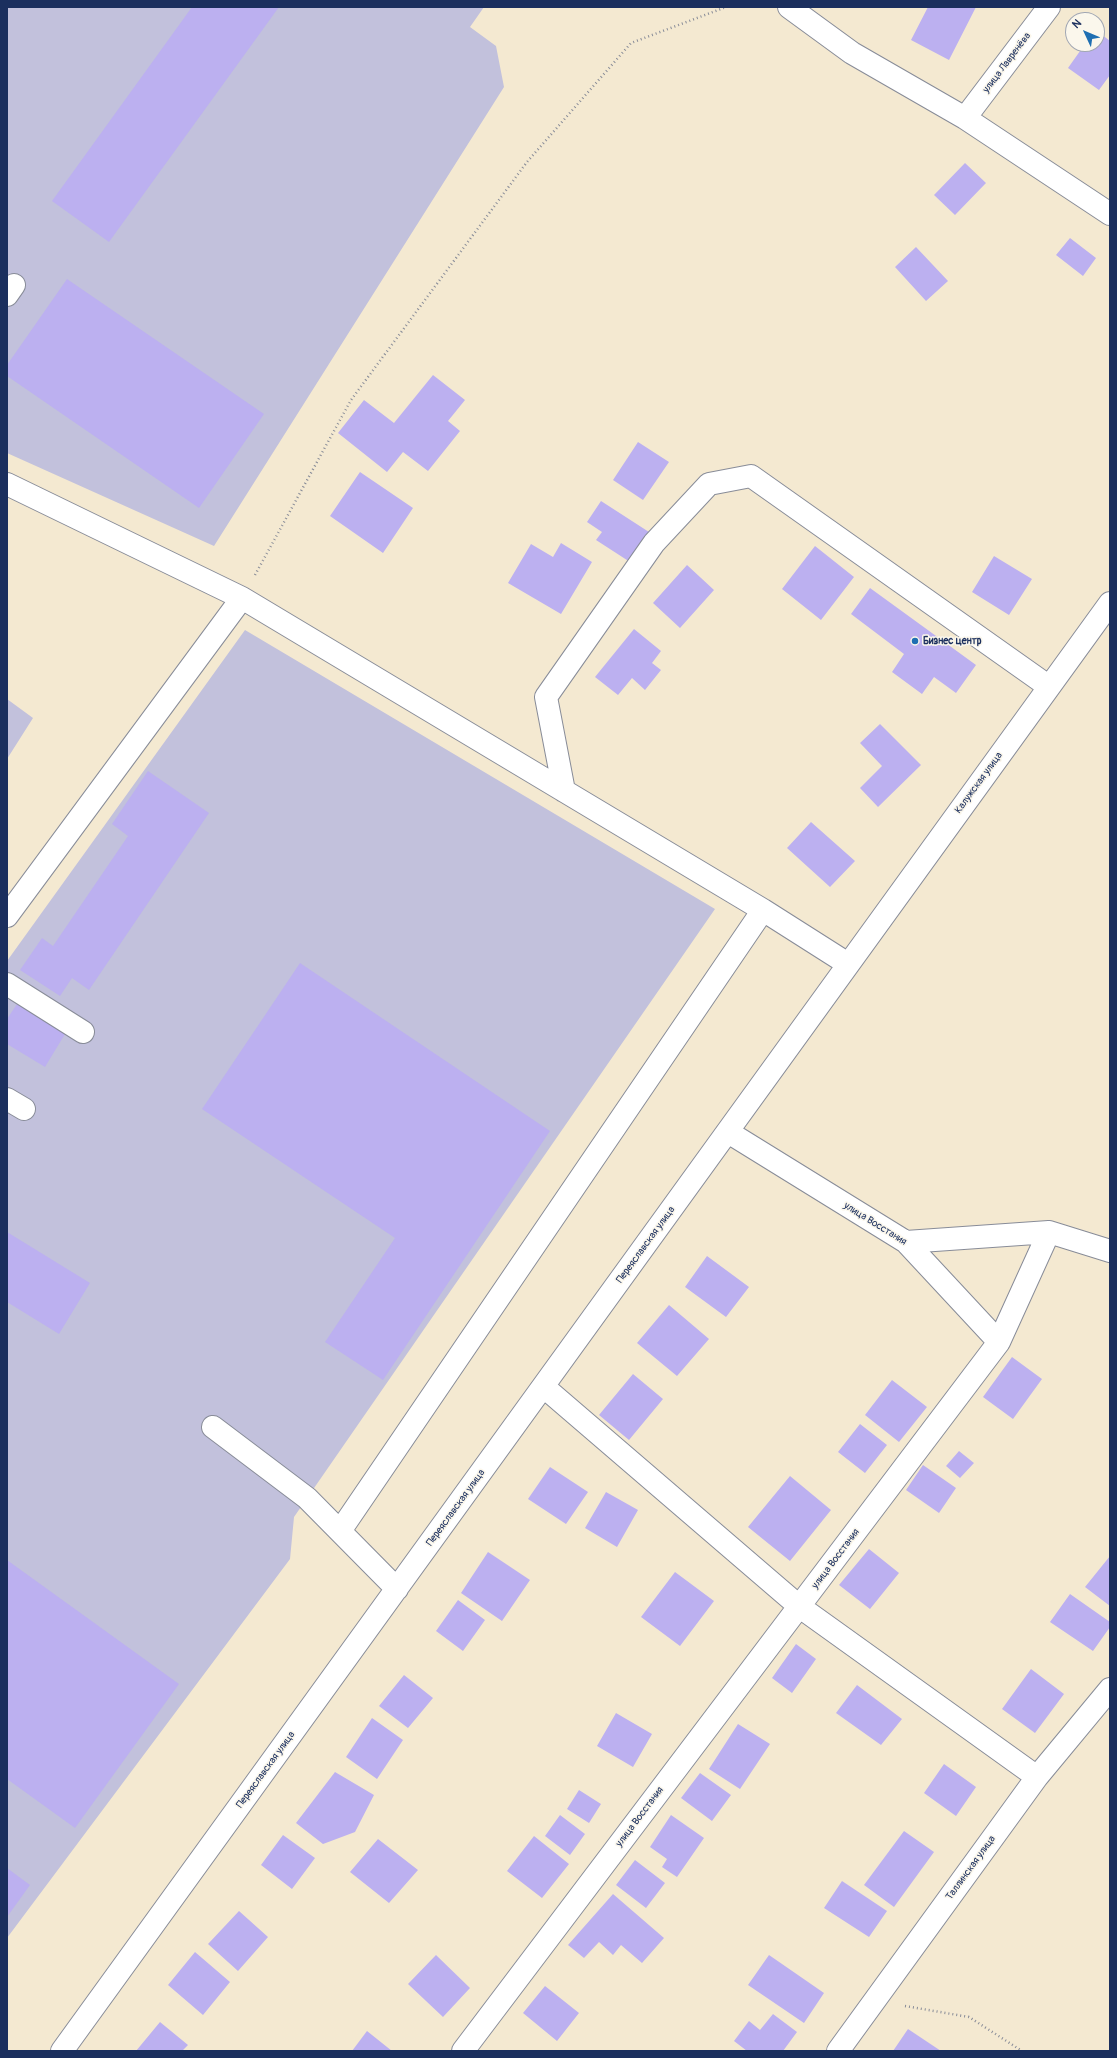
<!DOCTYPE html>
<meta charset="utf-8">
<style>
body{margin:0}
#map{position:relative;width:1117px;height:2058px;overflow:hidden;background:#f4e9d1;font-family:Pangolin,sans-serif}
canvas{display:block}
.frame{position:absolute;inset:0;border:8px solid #1b2f5e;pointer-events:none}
.north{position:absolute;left:1065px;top:12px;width:40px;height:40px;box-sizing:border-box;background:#fbf7ec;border:1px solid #a1a7b3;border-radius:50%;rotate:314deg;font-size:11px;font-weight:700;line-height:16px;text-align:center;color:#1b2f5e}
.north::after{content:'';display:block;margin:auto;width:14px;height:18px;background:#1f6fb2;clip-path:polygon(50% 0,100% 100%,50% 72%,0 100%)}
</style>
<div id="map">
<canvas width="1117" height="2058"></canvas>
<div class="frame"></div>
<div class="north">N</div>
</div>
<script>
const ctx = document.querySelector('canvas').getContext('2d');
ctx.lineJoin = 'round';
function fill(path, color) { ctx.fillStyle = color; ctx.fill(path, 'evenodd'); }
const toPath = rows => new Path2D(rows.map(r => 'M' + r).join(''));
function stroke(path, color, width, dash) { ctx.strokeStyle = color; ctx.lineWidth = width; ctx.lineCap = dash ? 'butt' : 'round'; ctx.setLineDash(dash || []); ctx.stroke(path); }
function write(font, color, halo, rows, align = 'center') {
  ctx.font = font + ' Pangolin,sans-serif'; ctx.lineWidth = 3; ctx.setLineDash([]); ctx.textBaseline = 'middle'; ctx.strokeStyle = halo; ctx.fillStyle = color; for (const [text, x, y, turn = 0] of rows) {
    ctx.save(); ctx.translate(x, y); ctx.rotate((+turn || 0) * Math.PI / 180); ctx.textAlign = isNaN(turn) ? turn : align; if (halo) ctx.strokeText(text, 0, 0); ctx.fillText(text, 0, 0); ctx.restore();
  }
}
const industrial = toPath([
 [7,7,484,7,470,27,496,46,504,87,214,546,7,453],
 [245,630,715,909,294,1517,290,1559,7,1938,7,961],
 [7,699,33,718,7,759]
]);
const building = toPath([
 [192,7,279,7,109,242,52,201],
 [928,7,976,7,949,60,911,40],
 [1097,31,1110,41,1110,75,1099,90,1068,68,1085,44,1097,44],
 [965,163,986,183,955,215,934,195],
 [1070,238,1096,258,1083,276,1056,255],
 [916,247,948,281,926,301,895,267],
 [67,279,264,414,199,508,7,376,7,365],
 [433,375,465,400,448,421,460,431,428,471,403,452,387,472,338,433,364,400,394,423],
 [638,442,669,462,643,500,613,480],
 [360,472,413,508,383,553,330,516],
 [601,501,649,532,630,562,596,540,602,532,587,522],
 [561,543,592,562,561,614,508,583,531,544,553,557],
 [815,546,854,577,821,620,782,589],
 [994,556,1032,579,1009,615,972,592],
 [687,565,714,590,680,628,653,603],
 [870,588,976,665,956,693,934,677,922,694,892,672,904,654,851,614],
 [634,629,661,651,652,663,661,670,645,690,632,678,618,695,595,677],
 [880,724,921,765,878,807,860,788,882,766,860,743],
 [148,771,209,813,89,990,72,978,60,996,20,970,42,938,53,946,128,836,112,824],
 [811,822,855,861,830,887,787,848],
 [300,963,550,1131,383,1380,325,1342,395,1238,202,1109],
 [17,1004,65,1034,45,1067,7,1044,7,1019],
 [7,1232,90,1283,59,1334,7,1302],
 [707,1256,749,1287,726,1317,685,1287],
 [669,1305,709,1339,677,1376,637,1343],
 [1012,1357,1042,1379,1013,1419,983,1397],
 [633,1374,663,1399,629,1440,599,1415],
 [892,1380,927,1407,899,1442,865,1415],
 [860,1424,887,1445,865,1473,838,1452],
 [959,1451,974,1463,960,1478,946,1466],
 [923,1465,956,1488,939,1513,906,1490],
 [550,1467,588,1492,566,1524,528,1499],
 [790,1476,831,1510,790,1561,748,1527],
 [606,1492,638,1510,617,1547,585,1528],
 [869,1549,899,1573,870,1609,839,1585],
 [488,1552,530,1580,502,1621,461,1593],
 [1110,1556,1110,1606,1085,1587],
 [7,1560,179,1684,75,1828,7,1779],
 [675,1572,714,1601,680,1646,641,1617],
 [1070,1594,1110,1622,1110,1627,1093,1651,1050,1622],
 [458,1600,485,1620,463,1651,436,1631],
 [796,1644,816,1659,792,1693,772,1678],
 [1031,1669,1064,1694,1035,1733,1002,1709],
 [404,1675,433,1698,408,1728,379,1706],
 [857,1685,902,1719,881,1745,836,1713],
 [616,1713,652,1734,633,1767,597,1746],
 [372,1718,403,1740,377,1779,346,1757],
 [738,1724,770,1744,740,1789,709,1769],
 [944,1764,976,1787,956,1816,924,1793],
 [335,1772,374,1795,355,1832,323,1844,296,1823],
 [700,1773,731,1795,712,1821,681,1798],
 [579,1790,601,1804,589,1823,567,1809],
 [560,1815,585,1834,570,1855,545,1836],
 [671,1815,704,1838,677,1877,662,1867,667,1859,650,1847],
 [904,1831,934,1852,894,1907,864,1885],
 [283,1835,315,1858,292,1889,261,1865],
 [534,1836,569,1864,542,1898,507,1871],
 [378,1839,418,1870,389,1903,350,1872],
 [635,1860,665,1883,646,1908,616,1885],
 [7,1868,30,1885,7,1917],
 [842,1881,887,1911,869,1937,824,1908],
 [613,1894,664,1938,642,1963,621,1945,613,1955,599,1942,584,1958,568,1945],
 [239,1911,268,1937,238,1971,208,1944],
 [195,1952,230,1982,203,2015,168,1985],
 [436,1955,470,1988,443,2017,408,1984],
 [769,1955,824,1993,804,2023,748,1985],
 [545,1986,579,2013,557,2041,523,2013],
 [773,2014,797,2032,783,2051,747,2051,734,2041,749,2021,760,2030],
 [160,2022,188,2045,182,2051,136,2051],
 [908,2029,941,2051,893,2051],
 [367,2031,392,2051,352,2051]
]);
const path = toPath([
 [255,575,351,400,527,162,631,43,726,7],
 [905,2006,969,2017,1022,2051]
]);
const minor = toPath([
 [789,7,852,53,965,118,1110,214],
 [965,118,1049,7],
 [7,295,14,285],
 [7,484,242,598,763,910,848,964],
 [564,791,546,697,654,543,709,484,751,476,1048,686],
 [7,916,242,598],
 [7,984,83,1032],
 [7,1099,24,1109],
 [906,1242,1049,1232,1110,1251],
 [999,1342,1049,1232],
 [544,1387,800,1607,1037,1777],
 [213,1427,307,1498,397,1589],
 [340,1531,763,910],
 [62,2051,1110,603],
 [463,2051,999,1342,906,1242,728,1132],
 [838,2051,1037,1777,1110,1689]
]);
const markers = [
 [915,641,4,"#1f6fb2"]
];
const streetNames = [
 ["улица Лавренёва",1007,63,-53],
 ["Калужская улица",979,783,-54],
 ["улица Восстания",875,1224,32],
 ["Переяславская улица",646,1245,-54],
 ["Переяславская улица",456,1508,-54],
 ["улица Восстания",836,1559,-53],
 ["Переяславская улица",266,1770,-54],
 ["улица Восстания",640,1817,-53],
 ["Таллинская улица",971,1868,-54]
];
const poiNames = [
 ["Бизнес центр",923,641]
];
fill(industrial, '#c2c1dc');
fill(building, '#bcb0f0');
stroke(minor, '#888c98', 24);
stroke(path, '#888c98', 2.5, [1, 3]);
stroke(minor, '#fff', 22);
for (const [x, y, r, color] of markers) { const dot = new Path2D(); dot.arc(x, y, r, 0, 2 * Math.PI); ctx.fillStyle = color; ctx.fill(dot); stroke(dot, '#fbf7ec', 1.5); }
write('10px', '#1b2f5e', '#fbf7ec', streetNames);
write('bold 10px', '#1b2f5e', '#fbf7ec', poiNames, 'left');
</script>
